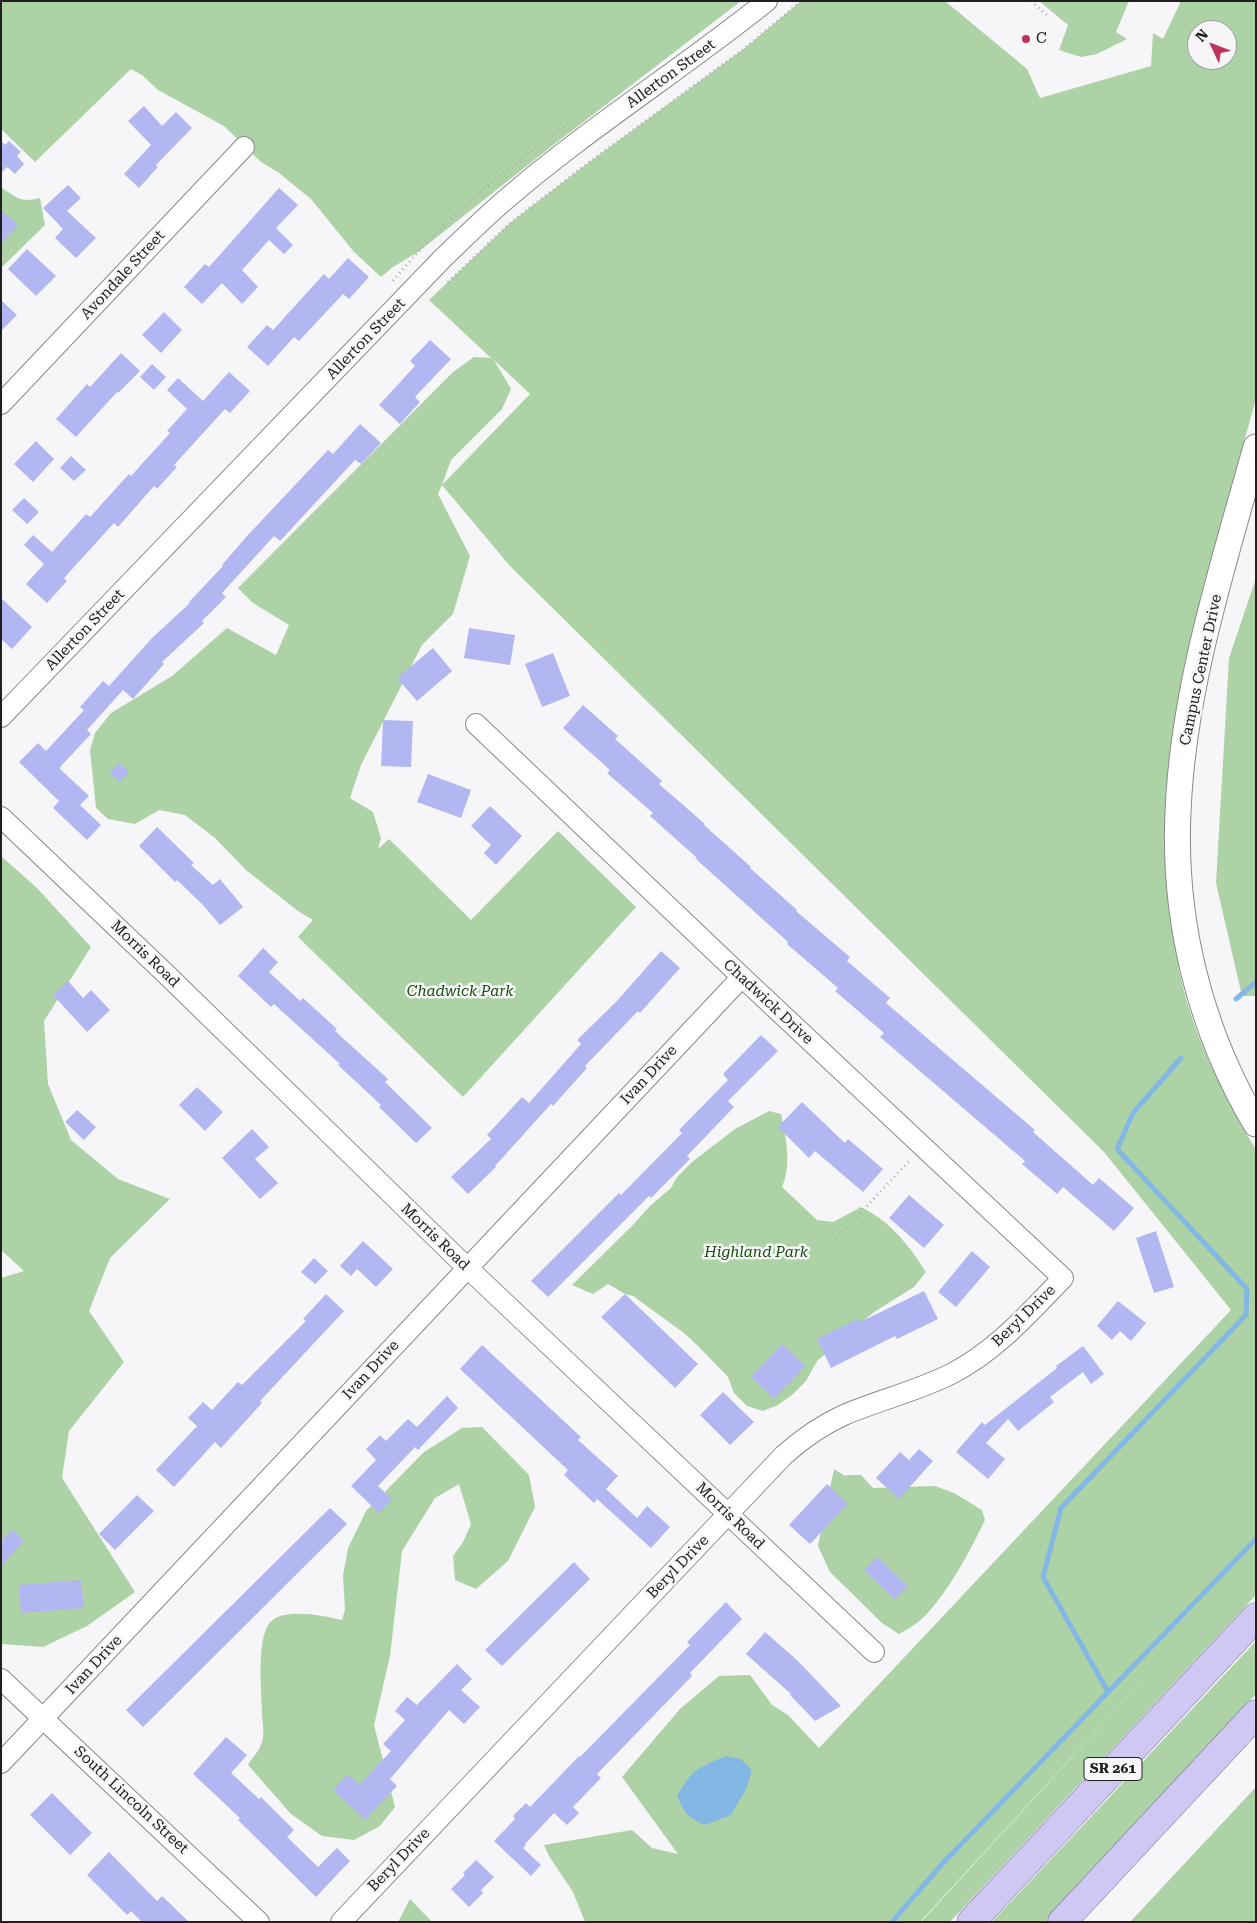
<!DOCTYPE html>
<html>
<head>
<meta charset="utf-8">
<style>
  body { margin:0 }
  #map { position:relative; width:1257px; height:1923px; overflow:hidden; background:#f6f6f9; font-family:"Roboto Serif",serif }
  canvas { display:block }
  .frame { position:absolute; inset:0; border:2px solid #202021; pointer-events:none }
  .north { position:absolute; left:1187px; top:20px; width:50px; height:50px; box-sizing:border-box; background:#f6f6f9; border:1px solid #a0a0a3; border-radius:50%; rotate:313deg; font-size:14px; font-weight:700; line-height:20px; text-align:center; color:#202021 }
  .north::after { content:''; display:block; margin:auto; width:18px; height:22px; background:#c0315b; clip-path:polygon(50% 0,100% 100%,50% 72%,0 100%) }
</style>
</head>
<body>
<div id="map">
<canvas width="1257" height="1923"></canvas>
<div class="frame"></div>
<div class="north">N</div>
</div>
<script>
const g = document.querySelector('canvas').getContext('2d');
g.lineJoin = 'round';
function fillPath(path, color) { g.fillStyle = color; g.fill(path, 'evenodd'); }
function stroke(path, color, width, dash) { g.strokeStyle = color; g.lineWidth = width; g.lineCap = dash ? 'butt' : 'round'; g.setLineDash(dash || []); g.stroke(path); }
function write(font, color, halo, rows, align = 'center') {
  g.font = font + ' "Roboto Serif",serif'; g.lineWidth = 5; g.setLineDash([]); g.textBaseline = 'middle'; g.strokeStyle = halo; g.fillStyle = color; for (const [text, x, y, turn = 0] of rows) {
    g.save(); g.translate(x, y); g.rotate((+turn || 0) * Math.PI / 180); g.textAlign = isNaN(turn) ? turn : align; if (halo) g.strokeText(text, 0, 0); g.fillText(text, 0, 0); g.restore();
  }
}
fillPath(new Path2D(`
  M1 1H741L552 146 418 252 393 267 381 277 354 252 311 199 279 173 261 162 224 126 158 90 142 75 131 69 35 162 1 129Z
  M801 1H945L1027 69 1040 98 1151 66 1153 33 1163 39 1181 1H1256V399L1215 545 1181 689 1175 936C1176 948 1177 961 1180 974 1194 1039 1223 1093 1256 1150V1595L950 1922H921L1172 1648 920 1922H585L573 1892 549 1856 544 1845 632 1830 652 1848 678 1854 622 1777 680 1709 719 1676 750 1675 772 1705 788 1715 819 1748 1231 1310 1104 1152 510 566 442 485 438 494 470 556 453 614 422 645 361 765 350 798 373 812 381 838 378 849 389 839 471 920 558 831 636 907 463 1097 298 937 313 920 298 911 246 870 215 838 185 815 159 810 135 824 108 819 96 808 90 750 95 733 111 713 172 676 227 628 276 655 289 625 253 603 238 588 453 372 474 357 491 358 429 300 510 223 588 163 745 48ZM1197 30H1227V60H1197ZM494 360 530 394 442 485 451 460 502 409 511 389Z
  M1039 1H1129L1116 32 1127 39 1097 54 1081 57 1059 50 1068 25Z
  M1 187C17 198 21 203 40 198L45 225 1 268Z
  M1256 578V996H1242L1216 883 1229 658Z
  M1 856 37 888 91 947 44 1021 48 1084 71 1140 118 1179 170 1199 110 1258 89 1311 124 1362 69 1431 62 1478 135 1592 87 1626 43 1647 1 1644V1278L24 1271 1 1250Z
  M769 1111 781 1114C786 1138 792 1164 782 1187L817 1220 833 1222 861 1207C892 1223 907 1243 926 1272L914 1287 874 1312 817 1361 806 1381 792 1395 778 1405 763 1411 747 1406 734 1393 728 1377 698 1346 684 1333 633 1296 625 1294 608 1284 593 1294 572 1285 633 1225 650 1206 671 1188 677 1177 692 1162 735 1129Z
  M482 1427 529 1475 535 1507 508 1561 476 1589 455 1580 453 1556 463 1542 471 1524 459 1484 435 1498 402 1551 390 1656 374 1725 395 1807 380 1826 354 1840 322 1836 291 1814 248 1765C252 1758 260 1750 262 1742 265 1733 262 1721 262 1711 262 1691 255 1630 274 1619 290 1609 325 1616 342 1620L345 1609 343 1576 348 1548 366 1511 424 1452 462 1428Z
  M834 1469 845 1476 847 1475H861L873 1488 935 1486 954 1493 982 1510 985 1520C969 1553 950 1589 925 1616 918 1623 908 1629 899 1634L882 1623 830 1572 818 1546Z
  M1256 1641V1694L1187 1772 1047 1922H992Z
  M1256 1787V1922H1130Z
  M410 1899 432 1922H398Z`), '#add2a6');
fillPath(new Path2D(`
  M727 1756 741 1759 752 1770 747 1787 731 1815 705 1825C687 1818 684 1812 677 1796 691 1770 700 1766 727 1756Z`), '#84b8e4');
stroke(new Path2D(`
  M1236 999 1256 982
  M1108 1692 1043 1577 1061 1508 1246 1315 1247 1289 1117 1149 1133 1113 1181 1058
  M892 1922 942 1864 1256 1539`), '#84b8e4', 5);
fillPath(new Path2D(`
  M144 106 162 126 176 112 192 128 156 165 158 167 139 188 124 174 151 145 128 121Z
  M1 141 5 145 9 141 21 152 17 156 24 164 15 174 7 167 1 173Z
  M68 185 81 198 67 211 96 238 76 258 55 238 63 229 43 208Z
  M279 188 298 205 276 228 293 245 284 254 269 240 242 270 258 287 242 304 222 283 202 304 184 287 205 264 209 267Z
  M1 210 18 225 1 244Z
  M27 249 56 276 36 296 8 269Z
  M348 258 369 277 349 299 343 294 299 341 294 337 268 366 247 347 267 325 273 330 324 274 329 279Z
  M1 300 17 315 1 331Z
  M164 312 182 330 161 353 142 335Z
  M430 340 451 359 415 397 420 402 400 424 379 405 415 366 410 361Z
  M121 353 140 371 118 393 117 392 76 437 56 419 87 384 90 387Z
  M152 364 166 377 154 390 140 377Z
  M229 372 250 391 230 413 225 409 174 465 177 467 157 489 154 486 118 527 114 523 64 578 67 581 47 603 26 584 44 564 24 545 33 535 52 552 86 514 90 517 129 474 131 476 170 433 167 431 187 409 167 390 178 378 203 401Z
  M360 424 381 443 361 464 355 460 280 541 274 536 222 593 226 597 202 621 204 623 162 662 164 664 133 699 123 690 87 730 91 734 61 766 60 769 89 796 80 805 101 825 87 840 53 808 59 801 19 762 38 743 46 751 84 710 80 707 103 681 109 686 152 638 190 603 189 602 223 566 222 565 247 536 328 450 333 454Z
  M36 441 54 459 33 482 14 464Z
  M71 456 86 470 74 481 60 468Z
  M24 498 39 512 27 524 12 510Z
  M1 598 32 627 12 649 1 639Z
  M469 628 515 635 510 665 464 658Z
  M433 648 452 671 417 701 397 678Z
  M553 653 570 696 542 707 525 664Z
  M583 705 618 736 615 739 662 781 659 784 705 824 704 825 751 867 750 868 797 910 796 911 850 957 847 961 890 998 886 1003 1035 1130 1033 1132 1093 1185 1099 1178 1134 1208 1114 1231 1063 1187 1057 1194 1022 1164 1025 1161 880 1037 884 1033 835 991 838 988 787 944 788 942 696 859 697 858 650 816 653 813 607 773 610 770 563 728Z
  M383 720 413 721 411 767 381 766Z
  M119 763 129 772 119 782 109 773Z
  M428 774 471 790 461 818 417 802Z
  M490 806 522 836 496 865 484 853 491 845 471 826Z
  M157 827 194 863 191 865 213 885 220 879 243 907 220 925 203 905 177 880 175 882 139 846Z
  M263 948 278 962 269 972 300 1001 303 998 337 1029 335 1031 388 1079 385 1082 432 1128 416 1143 379 1107 381 1105 338 1065 340 1064 274 1004 271 1007 238 976Z
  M661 951 680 968 640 1013 638 1011 585 1066 587 1068 553 1106 551 1104 495 1166 496 1167 468 1194 451 1177 491 1139 487 1135 522 1097 529 1103 581 1044 577 1040 616 1002Z
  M68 981 83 998 91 990 110 1010 87 1032 53 995Z
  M761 1035 778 1051 728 1101 734 1107 687 1156 690 1159 651 1198 649 1196 548 1297 531 1281 619 1193 621 1195 682 1133 679 1130 728 1080 723 1074Z
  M197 1087 223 1112 205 1131 179 1105Z
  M802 1102 845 1143 848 1139 883 1169 863 1192 815 1151 809 1158 778 1127Z
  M77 1110 96 1127 84 1140 65 1122Z
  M252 1129 269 1147 255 1159 278 1183 260 1199 222 1158Z
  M909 1195 944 1225 924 1248 889 1218Z
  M1156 1231 1174 1287 1154 1293 1136 1238Z
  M363 1241 393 1269 376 1287 357 1269 351 1276 340 1266Z
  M972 1251 990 1267 956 1307 938 1292Z
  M314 1258 328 1271 315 1284 301 1272Z
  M924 1291 938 1319 897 1339 895 1336 831 1368 817 1339 858 1319 860 1322Z
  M326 1294 344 1311 260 1401 262 1403 221 1448 215 1442 174 1487 156 1470 197 1426 188 1418 203 1402 212 1410 238 1382 242 1385 306 1321 303 1319Z
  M625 1294 698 1364 675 1388 601 1317Z
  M1118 1301 1146 1323 1131 1341 1120 1331 1112 1340 1097 1326Z
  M782 1344 805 1366 774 1399 751 1377Z
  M482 1345 581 1437 578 1440 618 1476 606 1489 637 1518 647 1506 670 1527 651 1548 597 1499 594 1503 564 1475 568 1470 460 1369Z
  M1083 1346 1104 1374 1091 1384 1083 1372 1050 1397 1054 1402 1018 1431 1008 1419 986 1443 1005 1459 988 1479 956 1452 982 1422 985 1425 1057 1368 1056 1366Z
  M723 1392 754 1422 730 1445 700 1415Z
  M447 1396 458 1408 418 1450 415 1447 378 1486 392 1499 379 1513 351 1486 376 1460 366 1449 380 1435 386 1441 408 1419 417 1427Z
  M919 1449 933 1461 899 1499 876 1478 900 1452 909 1460Z
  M827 1484 848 1504 810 1544 789 1525Z
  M137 1495 154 1511 115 1550 99 1534Z
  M330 1508 347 1524 143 1727 126 1710Z
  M12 1530 24 1541 1 1566V1541Z
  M877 1557 908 1586 895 1600 864 1570Z
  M574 1562 590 1579 502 1666 485 1650Z
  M81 1580 84 1608 21 1613 19 1585Z
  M726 1602 742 1619 690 1673 692 1676 597 1774 601 1778 573 1807 579 1813 567 1825 554 1813 525 1844 526 1845 523 1848 541 1865 531 1876 494 1841 515 1819 513 1816 526 1803 530 1807 579 1756 580 1757 690 1645 687 1642Z
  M765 1632 798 1661 841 1706 815 1721 790 1695 791 1694 746 1654Z
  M457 1664 472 1679 461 1690 480 1707 464 1724 449 1710 390 1779 397 1786 365 1820 333 1790 348 1774 359 1785 391 1751 383 1744 405 1720 395 1711 407 1697 417 1705Z
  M226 1737 247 1755 231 1773 259 1799 261 1797 294 1830 287 1837 318 1867 337 1848 350 1861 316 1897 238 1820 240 1818 193 1774Z
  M52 1793 92 1833 70 1855 30 1815Z
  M109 1852 157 1901 162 1896 189 1922H142L131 1911 127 1915 87 1875Z
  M476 1860 494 1877 481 1890 483 1893 469 1907 451 1889 465 1875 463 1873Z`), '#b2b7f2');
const minor = new Path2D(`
  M1 404 244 147
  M1 717 443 258C463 239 483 219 504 201 587 129 681 70 767 1
  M1 817 168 976 455 1256 874 1652
  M1 1679 259 1922
  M1 1763 742 977
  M341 1922 784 1455C802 1439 822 1425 844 1415 879 1400 917 1391 951 1374 996 1351 1028 1314 1063 1278L742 977 476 724`);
const tertiary = new Path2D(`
  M1256 447C1223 566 1183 688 1178 812 1173 921 1200 1030 1256 1124`);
const primary = new Path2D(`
  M971 1922 1256 1617
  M1062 1922 1256 1714`);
stroke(minor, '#8a8a8d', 22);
stroke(tertiary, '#8a8a8d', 27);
stroke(primary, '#7d75a4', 29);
stroke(new Path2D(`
  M1031 1 1049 17
  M393 281C447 215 514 162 582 113
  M448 282 510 223 588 163 745 48 801 1
  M836 1239 911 1159`), '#afafb1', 3, [1, 4]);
stroke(minor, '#fff', 20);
stroke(tertiary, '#fff', 25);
stroke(primary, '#cfc8f3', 28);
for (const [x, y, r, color] of [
  [1026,39,5,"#c0315b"]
]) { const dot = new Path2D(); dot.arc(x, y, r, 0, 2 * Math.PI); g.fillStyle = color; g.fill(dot); stroke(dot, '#f6f6f9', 2); }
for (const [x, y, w] of [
  [1113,1769,58]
]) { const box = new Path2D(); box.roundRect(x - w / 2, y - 11.5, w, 23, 4); g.fillStyle = '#f6f6f9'; g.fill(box); stroke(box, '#202021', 1); }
write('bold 14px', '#202021', null, [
  ["SR 261",1113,1769]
]);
write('15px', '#202021', '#f6f6f9', [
  ["C",1036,39]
], 'left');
write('15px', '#202021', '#f6f6f9', [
  ["Allerton Street",671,74,-36],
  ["Avondale Street",123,275,-47],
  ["Allerton Street",366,339,-46],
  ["Allerton Street",85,630,-46],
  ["Campus Center Drive",1201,670,-78],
  ["Morris Road",145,954,44],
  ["Chadwick Drive",768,1002,43],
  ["Ivan Drive",649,1075,-47],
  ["Morris Road",435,1237,44],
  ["Beryl Drive",1024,1316,-44],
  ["Ivan Drive",371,1370,-47],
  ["Morris Road",730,1516,44],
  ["Beryl Drive",678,1567,-46],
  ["Ivan Drive",94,1665,-47],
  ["South Lincoln Street",131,1800,43],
  ["Beryl Drive",399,1860,-46]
]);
write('italic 15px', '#164e09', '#f6f6f9', [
  ["Chadwick Park",460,992],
  ["Highland Park",756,1253]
]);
</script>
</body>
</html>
